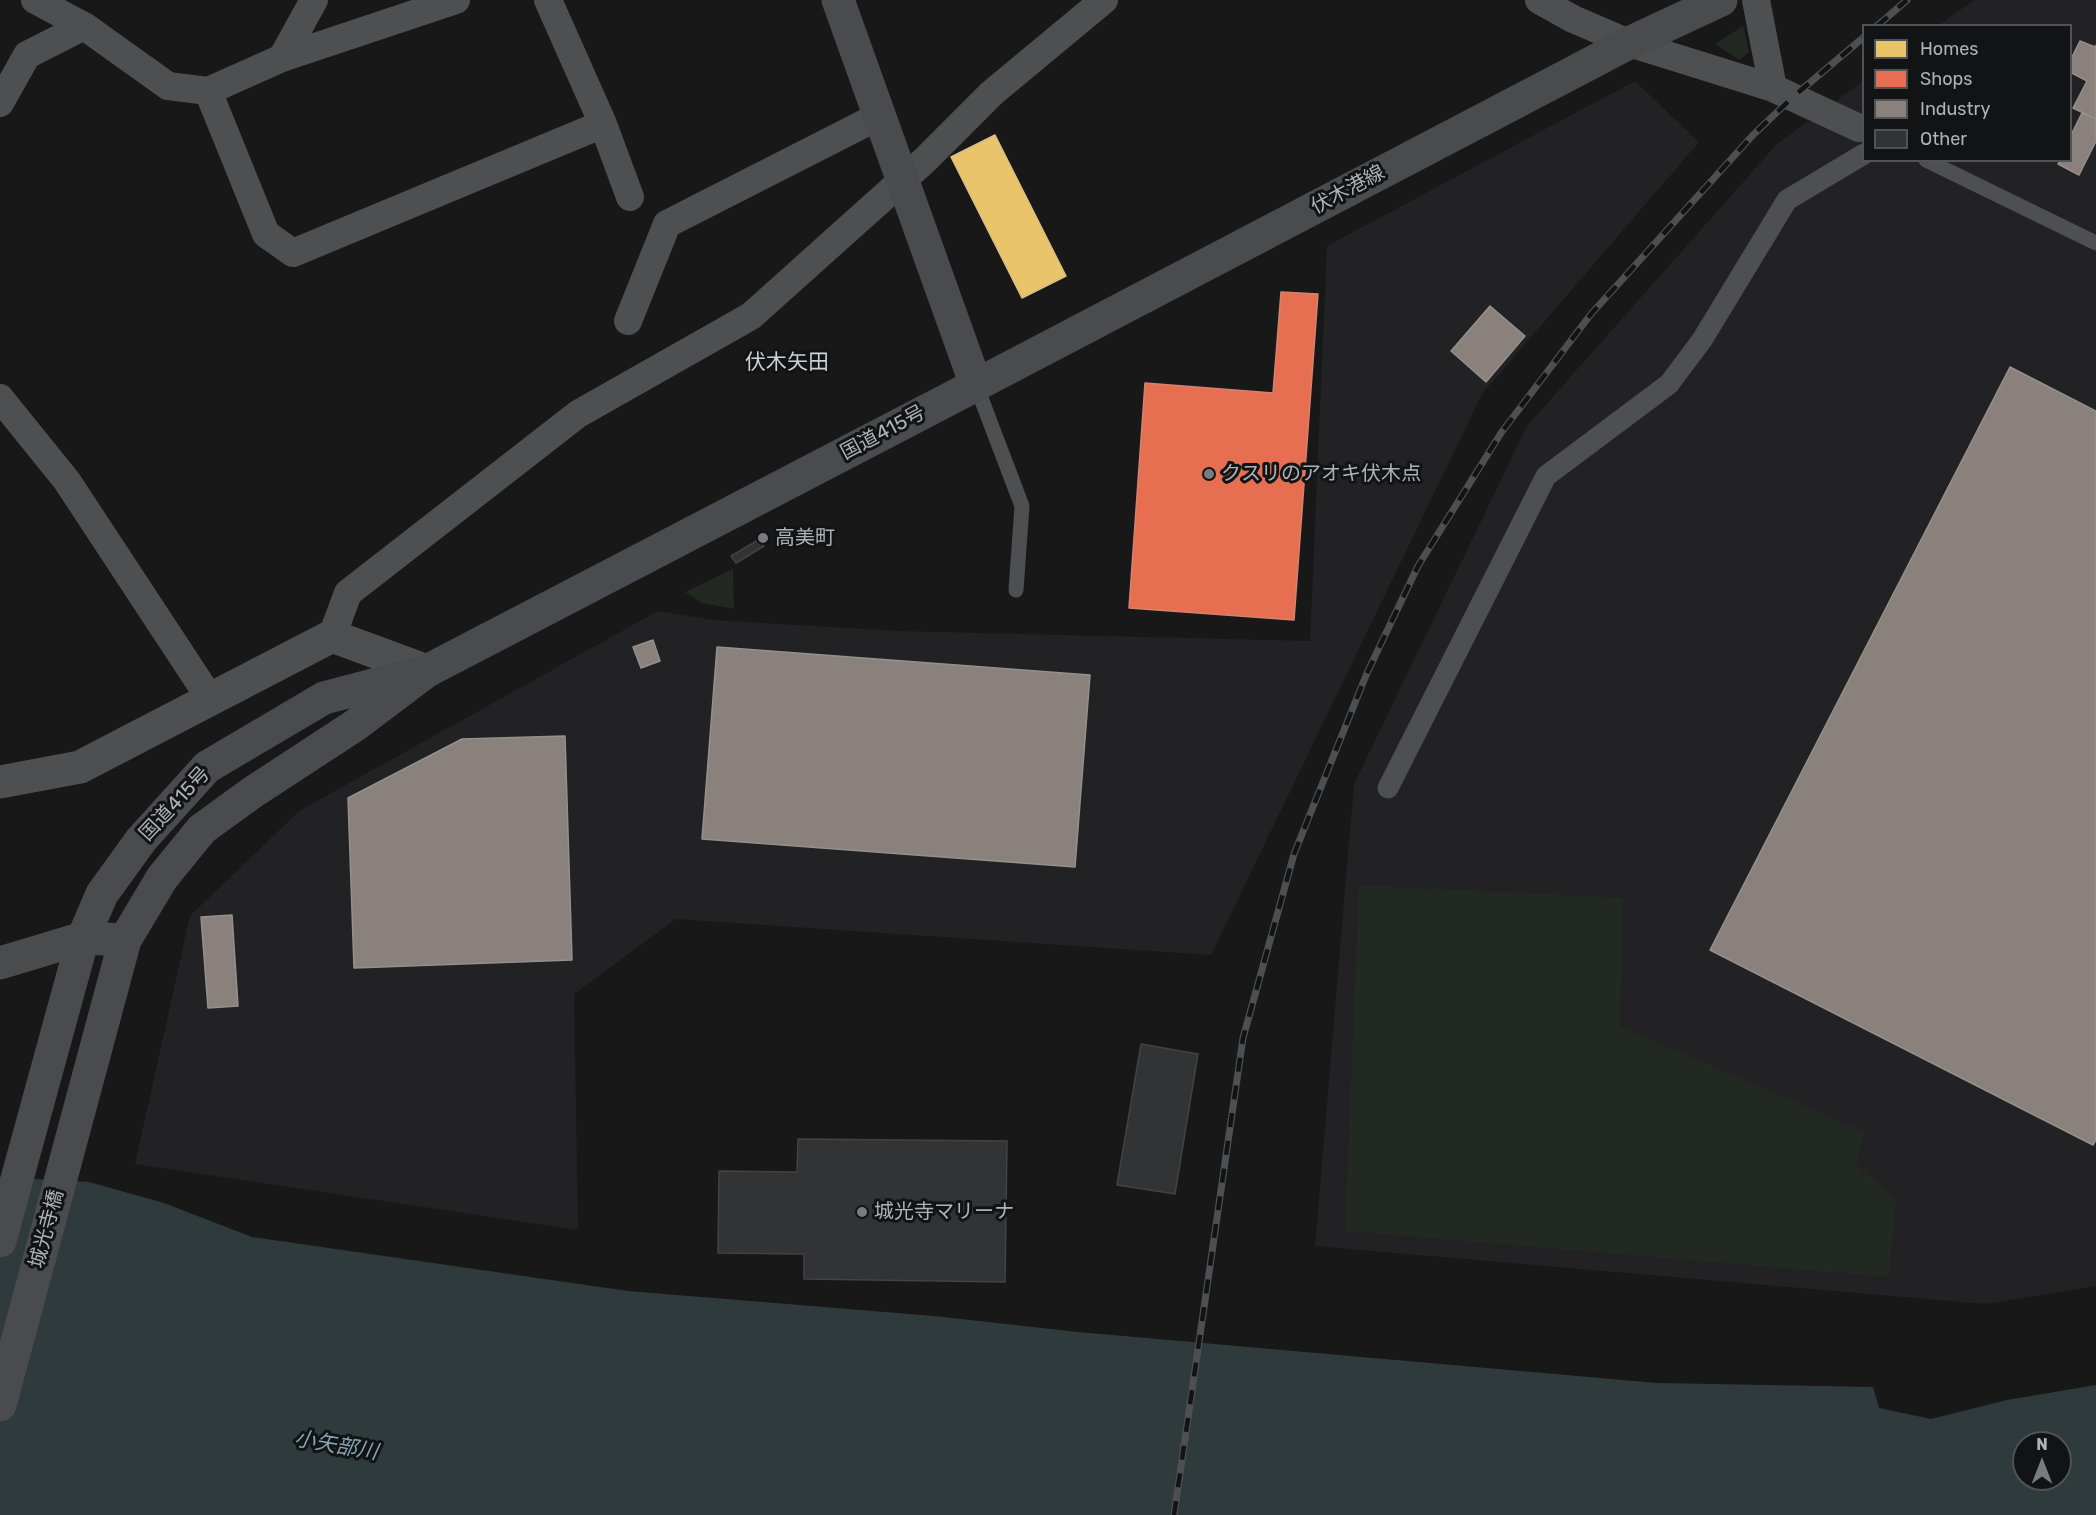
<!DOCTYPE html>
<html>
<head>
<meta charset="utf-8">
<style>
  body { margin:0 }
  #map { position:relative; width:2096px; height:1515px; overflow:hidden; background:#181818; font-family:Rubik,sans-serif }
  canvas { display:block }
  .legend { position:absolute; left:1862px; top:24px; width:210px; height:138px; box-sizing:border-box; background:#121314; border:2px solid #4f5356; margin:0; padding:8px 10px; list-style:none; font-size:18px; color:#abb2b8 }
  .legend li { display:flex; align-items:center; gap:12px; height:30px }
  .legend b { width:30px; border:2px solid #4f5356 }
  .north { position:absolute; left:2012px; top:1431px; width:60px; height:60px; box-sizing:border-box; background:#121314; border:2px solid #4f5356; border-radius:50%; rotate:0deg; font-size:16px; font-weight:700; line-height:24px; text-align:center; color:#abb2b8 }
  .north::after { content:''; display:block; margin:auto; width:21px; height:27px; background:#787c80; clip-path:polygon(50% 0,100% 100%,50% 72%,0 100%) }
</style>
</head>
<body>
<div id="map">
<canvas width="2096" height="1515"></canvas>
<ul class="legend">
<li><b style="height:16px;background:#e9c46a"></b>Homes</li>
<li><b style="height:16px;background:#e76f51"></b>Shops</li>
<li><b style="height:16px;background:#8a817c"></b>Industry</li>
<li><b style="height:16px;background:#323334"></b>Other</li>
</ul>
<div class="north">N</div>
</div>
<script>
const g = document.querySelector('canvas').getContext('2d');
g.lineJoin = 'round';
function fillPath(path, color) { g.fillStyle = color; g.fill(path, 'evenodd'); }
function stroke(path, color, width, dash) { g.strokeStyle = color; g.lineWidth = width; g.lineCap = dash ? 'butt' : 'round'; g.setLineDash(dash || []); g.stroke(path); }
function write(font, color, halo, rows, align = 'center') {
  g.font = font + ' Rubik,"Noto Sans JP",sans-serif'; g.lineWidth = 6; g.setLineDash([]); g.textBaseline = 'middle'; g.strokeStyle = halo; g.fillStyle = color; for (const [text, x, y, turn = 0] of rows) {
    g.save(); g.translate(x, y); g.rotate((+turn || 0) * Math.PI / 180); g.textAlign = isNaN(turn) ? turn : align; if (halo) g.strokeText(text, 0, 0); g.fillText(text, 0, 0); g.restore();
  }
}
fillPath(new Path2D(`
  M1974 0H2096V1286L1985 1304 1315 1246 1354 784 1527 426 1776 145 1863 81 1864 160H2070V26L1939 25Z
  M1635 81 1699 142 1482 394 1211 955 676 919 574 994 578 1230 135 1164 190 916 299 811 658 611 712 620 898 631 1310 641 1327 246Z`), '#222224');
fillPath(new Path2D(`
  M1743 26 1749 52 1739 60 1715 44Z
  M733 569 734 609 702 603 685 592Z
  M1359 885 1623 898 1620 1026 1865 1132 1856 1165 1896 1199 1889 1277 1345 1231Z`), '#222922');
fillPath(new Path2D(`
  M0 1177 89 1182 164 1203 252 1237 628 1291 934 1316 1078 1332 1657 1383 1873 1387 1879 1408 1931 1419 2007 1400 2096 1385V1515H0ZM2024 1443H2060V1479H2024Z`), '#2f3a3d');
const homes = new Path2D(`
  M995 135 1066 276 1022 298 951 157Z`);
fillPath(homes, '#e9c46a');
stroke(homes, '#d6bf81', 1.5);
const shops = new Path2D(`
  M1281 292 1318 294 1294 620 1129 608 1145 383 1273 393Z`);
fillPath(shops, '#e76f51');
stroke(shops, '#d58370', 1.5);
const industry = new Path2D(`
  M2080 41 2095 47 2096 45V119L2073 108 2087 81 2070 72V61Z
  M2082 113 2096 119V141L2079 175 2058 164 2060 160H2070V137Z
  M1490 306 1525 336 1486 382 1451 351Z
  M2010 367 2096 411V1140L2093 1145 1710 950Z
  M653 640 660 661 641 668 633 647Z
  M717 647 1090 675 1075 867 702 839Z
  M565 736 572 960 354 968 348 798 462 739Z
  M232 915 238 1006 208 1008 201 917Z`);
fillPath(industry, '#8a817c');
stroke(industry, '#94908e', 1.5);
const building = new Path2D(`
  M760 539 764 546 736 563 731 556Z
  M1141 1044 1198 1054 1175 1194 1117 1185Z
  M798 1139 1007 1141 1005 1282 804 1279V1254L718 1253 719 1171 797 1172Z`);
fillPath(building, '#323334');
stroke(building, '#414344', 1.5);
stroke(new Path2D(`
  M1926 160 2096 243
  M976 385 1022 506 1016 590`), '#4d4f51', 15);
stroke(new Path2D(`
  M1388 788 1546 476 1669 384 1702 340 1787 200 1864 154`), '#4d4f51', 21);
stroke(new Path2D(`
  M35 0 84 26
  M548 0 603 124 630 197
  M1539 0 1573 19 1629 43 1773 88 1859 128
  M1756 0 1773 88
  M282 58 314 0
  M208 91 266 234 293 253 603 124
  M0 103 27 55 84 26 168 86 208 91 282 58 456 0
  M628 321 667 224 881 115
  M0 398 67 481 211 700
  M332 636 348 593 578 414 751 316 925 160 992 93 1104 0`), '#4d4f51', 28);
stroke(new Path2D(`
  M0 782 80 767 332 636 427 671`), '#4d4f51', 33);
stroke(new Path2D(`
  M976 385 1629 43 1721 0
  M0 963 83 938 125 940`), '#4a4b4d', 33);
stroke(new Path2D(`
  M0 1241 83 938 102 894 141 840 207 767 324 698 411 675
  M0 1405 125 940 162 878 202 829 253 792 354 726 427 671 976 385 838 0`), '#4a4b4e', 33);
const rail = new Path2D(`
  M1877 26 1907 0
  M1174 1515 1243 1038 1294 854 1367 673 1418 566 1501 433 1591 314 1753 135 1794 96 1864 37`);
stroke(rail, '#4e4f51', 7);
stroke(rail, '#121314', 4.5, [14]);
for (const [x, y, r, color] of [
  [1209,474,6,"#787c80"],
  [763,538,6,"#787c80"],
  [862,1212,6,"#787c80"]
]) { const dot = new Path2D(); dot.arc(x, y, r, 0, 2 * Math.PI); g.fillStyle = color; g.fill(dot); stroke(dot, '#121314', 2); }
write('20px', '#abb2b8', '#121314', [
  ["伏木港線",1348,190,-28],
  ["国道415号",883,433,-28],
  ["国道415号",175,804,-47],
  ["城光寺橋",47,1229,-75]
]);
write('20px', '#abb2b8', '#121314', [
  ["クスリのアオキ伏木点",1221,474],
  ["高美町",775,538],
  ["城光寺マリーナ",874,1212]
], 'left');
write('21px', '#cbd0d4', '#121314', [
  ["伏木矢田",787,363]
]);
write('italic 21px', '#84a5b0', '#121314', [
  ["小矢部川",336,1446,10]
]);
</script>
</body>
</html>
